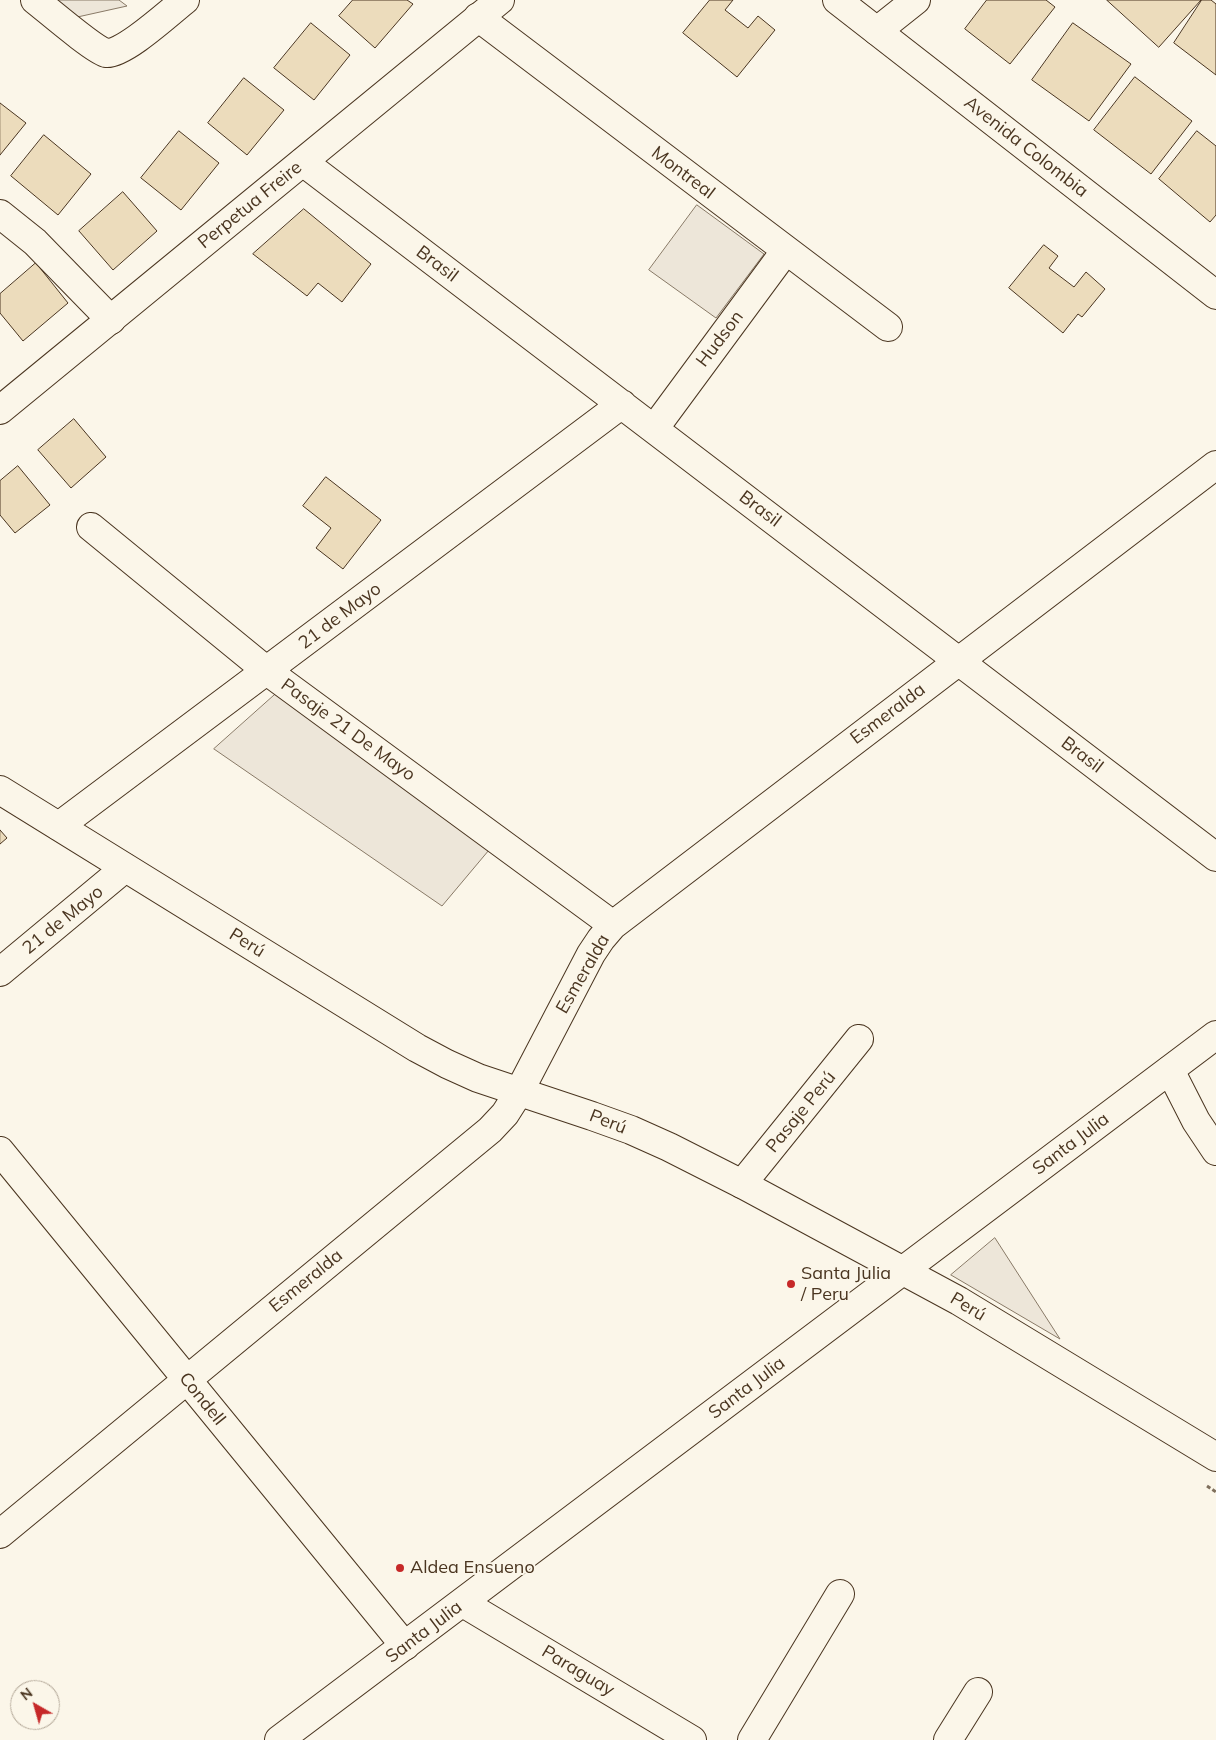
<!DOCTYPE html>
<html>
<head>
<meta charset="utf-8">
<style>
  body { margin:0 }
  #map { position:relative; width:1216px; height:1740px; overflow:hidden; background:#fbf6e9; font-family:Mulish,sans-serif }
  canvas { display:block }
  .north { position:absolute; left:10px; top:1680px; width:50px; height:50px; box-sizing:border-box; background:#fbf6e9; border:1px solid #b4a999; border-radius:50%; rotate:322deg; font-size:14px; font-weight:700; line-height:20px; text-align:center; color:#4a3520 }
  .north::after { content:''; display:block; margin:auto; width:18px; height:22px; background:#c62828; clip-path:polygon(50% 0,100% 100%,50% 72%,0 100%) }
</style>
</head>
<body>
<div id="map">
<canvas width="1216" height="1740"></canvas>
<div class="north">N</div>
</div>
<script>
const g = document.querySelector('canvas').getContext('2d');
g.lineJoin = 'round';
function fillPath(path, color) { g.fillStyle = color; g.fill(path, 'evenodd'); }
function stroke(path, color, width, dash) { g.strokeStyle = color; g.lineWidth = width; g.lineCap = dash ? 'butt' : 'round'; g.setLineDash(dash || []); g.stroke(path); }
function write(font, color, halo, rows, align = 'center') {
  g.font = font + ' Mulish,sans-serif'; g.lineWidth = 4; g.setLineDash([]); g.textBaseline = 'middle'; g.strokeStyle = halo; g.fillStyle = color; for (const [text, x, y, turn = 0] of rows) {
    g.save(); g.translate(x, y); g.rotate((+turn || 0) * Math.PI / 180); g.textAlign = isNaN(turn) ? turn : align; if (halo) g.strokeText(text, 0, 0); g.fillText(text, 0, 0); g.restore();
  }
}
const green = new Path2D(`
  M50 0H119L127 6 73 18Z
  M697 205 764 254 716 318 649 270Z
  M278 692 489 850 442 906 214 749Z
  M995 1238 1060 1339 951 1275Z`);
fillPath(green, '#ede6d9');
stroke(green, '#887966', 1);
const building = new Path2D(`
  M353 0H407L413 4 375 48 339 16Z
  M710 0H733L725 10 748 28 758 16 775 30 737 77 683 33Z
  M987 0H1046L1055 7 1010 64 965 29Z
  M1107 0H1201L1159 47Z
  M1202 0H1211L1216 4V75L1174 43Z
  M311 23 350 55 314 100 274 68Z
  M1073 23 1131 64 1089 121 1032 80Z
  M1135 77 1192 121 1151 174 1094 130Z
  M244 78 284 110 247 155 208 123Z
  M0 103 26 123 0 155Z
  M179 131 219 163 181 210 141 178Z
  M1197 131 1216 146V215L1210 222 1159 179Z
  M44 135 91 174 58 215 11 176Z
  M123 192 157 231 113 270 79 231Z
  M304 209 371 264 342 302 318 283 307 296 253 254Z
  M1044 245 1058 256 1049 268 1074 287 1086 272 1105 289 1082 317 1078 314 1063 333 1009 288Z
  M36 263 68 303 23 341 0 313V294Z
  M74 419 106 457 71 488 38 450Z
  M18 466 50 505 15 533 0 515V481Z
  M326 477 381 520 343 569 316 548 331 528 303 506Z
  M0 830 7 838 0 844Z`);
fillPath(building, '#ecdcbc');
stroke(building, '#4a3520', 1);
const street = new Path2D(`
  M35 0C49 11 93 49 106 53 122 56 171 11 185 0
  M478 17 888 327
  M877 31 916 0
  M303 162 1216 857
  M0 214 35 242 111 320
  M654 429 786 250
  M91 527 267 671 613 925
  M59 826 622 404
  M0 972 125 868
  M1170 1070 1196 1121 1216 1151
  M0 1151 405 1646
  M742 1184 859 1039
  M0 1534 490 1130 505 1114 519 1092 591 954 601 939 613 925 1216 465
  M463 1603 692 1740
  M752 1740 840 1594
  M948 1740 978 1692`);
const secondary = new Path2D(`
  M837 0 1216 295
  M0 410 500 0
  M0 790 417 1048 447 1064 478 1078 592 1116 631 1130 669 1147 742 1184 959 1301 1216 1457
  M279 1740 1216 1035`);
stroke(street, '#4a3520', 30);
stroke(secondary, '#4a3520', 30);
stroke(new Path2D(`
  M1207 1486 1216 1492`), '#7f6f5c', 3, [4, 2.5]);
stroke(street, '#fbf6e9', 28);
stroke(secondary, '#fbf6e9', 28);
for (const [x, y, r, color] of [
  [791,1284,5,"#c62828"],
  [400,1568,5,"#c62828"]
]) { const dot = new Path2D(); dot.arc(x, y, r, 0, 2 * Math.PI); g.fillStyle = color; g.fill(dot); stroke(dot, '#fbf6e9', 2); }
write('18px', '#4a3520', '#fbf6e9', [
  ["Avenida Colombia",1026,147,38],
  ["Montreal",683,173,37],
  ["Perpetua Freire",250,205,-39],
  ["Brasil",437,264,37],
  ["Hudson",720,339,-53],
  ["Brasil",760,509,37],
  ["21 de Mayo",340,616,-37],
  ["Esmeralda",888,714,-37],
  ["Pasaje 21 De Mayo",348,730,36],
  ["Brasil",1082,755,37],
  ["21 de Mayo",63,920,-39],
  ["Perú",247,943,32],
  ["Esmeralda",583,974,-60],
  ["Pasaje Perú",801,1112,-51],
  ["Perú",608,1122,21],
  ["Santa Julia",1071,1144,-37],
  ["Esmeralda",306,1281,-39],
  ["Perú",968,1307,31],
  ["Santa Julia",747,1388,-37],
  ["Condell",202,1399,51],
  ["Santa Julia",424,1632,-37],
  ["Paraguay",578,1671,31]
]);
write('18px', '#4a3520', '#fbf6e9', [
  ["Santa Julia",801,1274],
  ["/ Peru",801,1295],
  ["Aldea Ensueno",410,1568]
], 'left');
</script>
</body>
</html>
